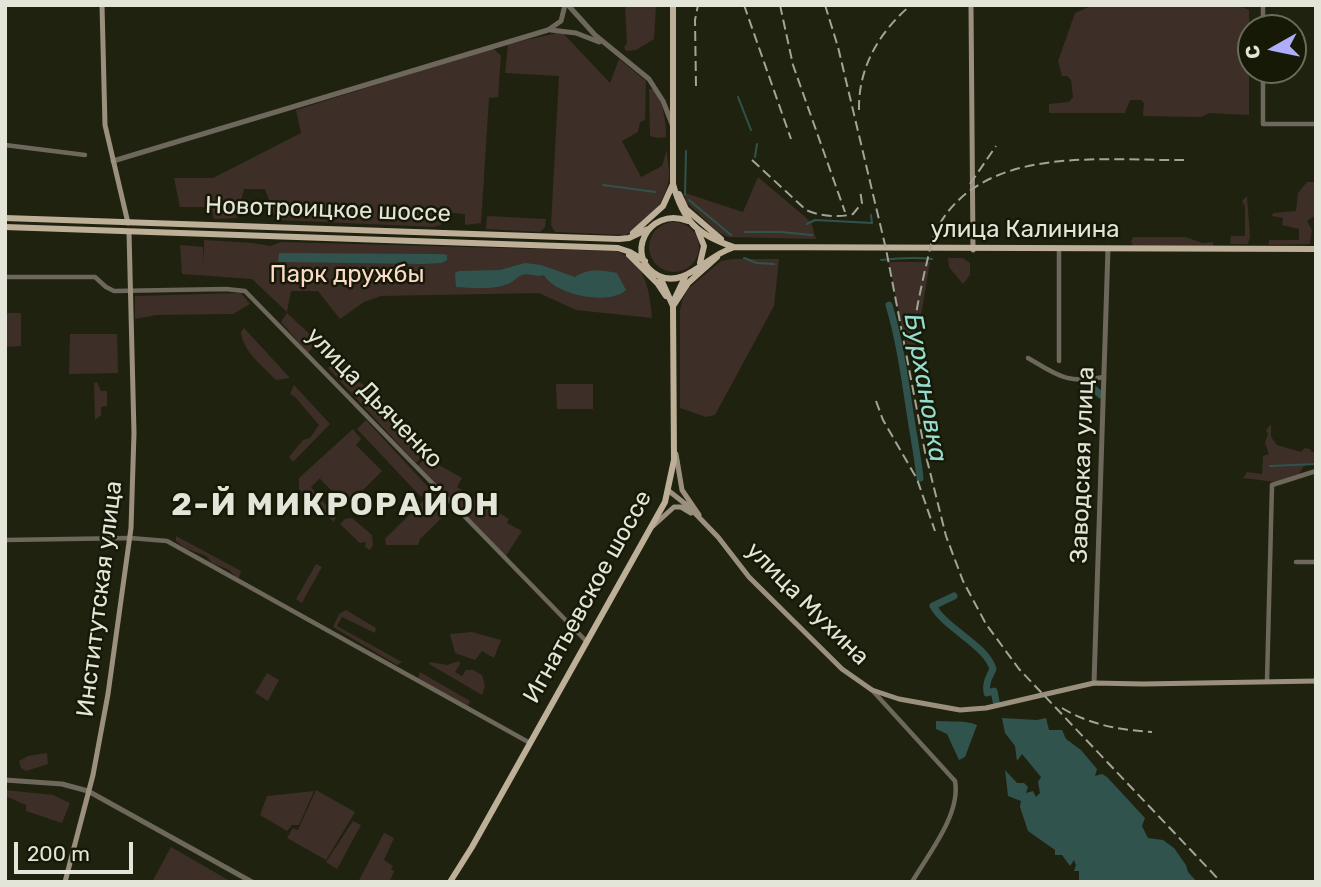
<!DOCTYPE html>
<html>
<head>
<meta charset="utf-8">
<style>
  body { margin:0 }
  #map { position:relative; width:1321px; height:887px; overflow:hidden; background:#202210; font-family:Rubik,sans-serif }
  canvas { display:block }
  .frame { position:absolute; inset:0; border:7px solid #e3e5d9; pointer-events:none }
  .north { position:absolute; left:1237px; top:14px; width:70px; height:70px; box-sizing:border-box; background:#171907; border:2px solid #696b5b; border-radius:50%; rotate:261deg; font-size:19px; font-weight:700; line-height:28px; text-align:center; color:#e3e5d9 }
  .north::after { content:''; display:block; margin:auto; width:24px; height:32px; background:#aeaefb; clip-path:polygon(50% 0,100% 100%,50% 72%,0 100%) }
  .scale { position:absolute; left:14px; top:842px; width:119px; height:32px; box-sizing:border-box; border:4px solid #e3e5d9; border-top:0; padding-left:9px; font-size:21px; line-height:24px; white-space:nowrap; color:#e3e5d9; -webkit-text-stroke:5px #171907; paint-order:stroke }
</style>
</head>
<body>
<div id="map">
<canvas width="1321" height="887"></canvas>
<div class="frame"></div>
<div class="north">С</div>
<div class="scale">200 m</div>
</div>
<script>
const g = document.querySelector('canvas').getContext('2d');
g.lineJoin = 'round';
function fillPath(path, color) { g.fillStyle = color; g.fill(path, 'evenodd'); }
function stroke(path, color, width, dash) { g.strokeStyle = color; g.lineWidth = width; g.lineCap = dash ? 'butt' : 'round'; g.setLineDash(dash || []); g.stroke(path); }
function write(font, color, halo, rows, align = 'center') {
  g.font = font + ' Rubik,sans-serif'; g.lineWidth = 5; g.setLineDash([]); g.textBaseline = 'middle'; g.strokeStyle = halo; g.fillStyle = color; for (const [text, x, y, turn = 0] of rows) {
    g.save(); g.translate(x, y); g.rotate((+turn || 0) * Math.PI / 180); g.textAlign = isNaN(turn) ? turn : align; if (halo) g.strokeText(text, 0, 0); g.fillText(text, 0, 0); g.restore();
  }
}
fillPath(new Path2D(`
  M625 5H656L654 39 636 50 626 51 624 47 627 43Z
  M1093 5H1225C1233 8 1240 5 1249 10V115L1209 113 1201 117 1143 116 1144 103 1141 100H1130L1125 113H1049V104L1069 102 1073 97 1071 80 1067 76H1062L1058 61 1075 13Z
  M562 32 610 83 619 59 646 81 645 120 640 122 638 132 622 141 641 177 662 166 667 150C667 158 670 170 669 178 665 203 648 225 625 235L555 232 551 225 559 76 505 73 508 44Z
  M493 48 501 56 498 97 489 98 481 223 465 225V214L443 212 441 225 434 227 276 220 265 189H244L237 218 214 219 211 207H180L174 178H213L301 133 296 110Z
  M649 89H655C663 105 666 119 666 137L658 138 650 136Z
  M758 177 811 222 816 239 728 237 718 232 686 202 685 193 743 212Z
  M1307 182H1316V215L1307 221 1312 230 1310 244 1269 245V240H1299V229L1282 225 1283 218 1272 216 1273 213 1296 211 1298 193Z
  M1247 196 1250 237 1248 244H1230L1231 236H1245V207L1242 201Z
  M487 216 546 219 545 227 540 232 486 229Z
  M649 247a25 25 0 1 1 50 0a25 25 0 1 1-50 0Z
  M1133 237H1185L1203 243 1213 242V247H1134L1131 242Z
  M204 240 253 243 270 246 281 242 616 251C645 261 650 291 652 318L576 310 539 293 381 296 364 302 340 319 318 291H291L287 312 252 279 182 274 180 245 203 247 204 264Z
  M948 258H963L970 263V275L963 284 949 267Z
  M733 259H779L774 306 715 415 706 417 680 408V310L683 298 689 288 721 261Z
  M889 262H930L913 364 902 328Z
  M241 293 250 304 233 314 156 315 135 319V296Z
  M5 313H21V346L5 347Z
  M287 313 318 342 308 353 281 322Z
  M244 328 290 378 276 380C262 365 243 352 241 332Z
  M70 334H117L118 373 69 374Z
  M335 362 348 363 354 368 352 378 382 396 380 399 384 401 379 410 414 438 420 459 416 463 328 368Z
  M97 382 101 391H107V406L101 407V415L95 420 94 383Z
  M556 384H593V409H557Z
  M294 385 330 424 293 462 289 457 303 440 310 438 319 425 295 397 290 394Z
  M366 420 430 489 421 497 357 429Z
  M1271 424V437L1277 445 1301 452 1305 448 1310 449 1312 452H1316V462L1304 466 1299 474 1276 482 1243 478 1247 472 1262 474 1263 456 1269 454 1265 443 1268 434 1266 430Z
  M353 429 361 439 356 445 382 471 347 506 320 479 324 474 311 487 336 517 334 522 299 489V478Z
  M425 457 462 478 457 487 509 519 507 523 522 531 504 559 416 468Z
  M432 492 450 510 420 539 418 545H386L385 539Z
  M352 518 372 535 373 546 369 550 365 547 366 542 360 543 340 524 345 519Z
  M176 536 241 571 239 578 236 577 229 570 212 563 206 556 185 548 176 541Z
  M316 564 322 567 304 599 302 603 296 599Z
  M346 610 376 628 375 633 342 617 337 626 402 662 397 665 333 627 339 614Z
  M472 632 501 640 494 658 482 651 475 660 455 653 450 634Z
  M459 661 460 664 455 672 462 676 466 670H473L482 675 485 686 482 695 429 664 430 662 447 665Z
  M420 672 470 701 468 706 418 679Z
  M267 673 279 680 268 701 255 693Z
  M47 753 48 764 26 771 21 768 19 761 28 756Z
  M5 790 53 795 70 803 62 823 26 811V805L5 796Z
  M316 790 355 812 326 860 287 838 293 828 298 830Z
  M314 791 299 825H292L287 831 260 815 267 796Z
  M353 821 361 825 337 869 326 862Z
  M384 833 394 838 384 860 393 866 391 869 394 871 391 879 385 882H358Z
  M171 847 230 881 229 882H152Z`), '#3d2e27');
fillPath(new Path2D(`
  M279 253 443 254 447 255V260L442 263 423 264 278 262Z
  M525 263 541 265 575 277C588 268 602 270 617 273L626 290C609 306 555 295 544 275 537 278 530 272 522 275 516 277 514 282 508 284 493 290 472 288 456 287L455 273 459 271 500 270Z
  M1002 718 1037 720 1046 718 1049 730H1062L1066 739 1081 750 1097 769 1095 776 1102 774 1107 777 1145 818 1142 826 1148 838 1163 840 1174 848 1186 865 1188 872 1197 882H1083L1079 880V871H1074L1076 865 1074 860 1070 866 1062 855H1055V850L1028 831 1020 807 1021 801 1008 796 1005 770 1017 783H1024L1028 787 1026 793 1033 791 1036 797 1040 793 1038 782 1041 777 1022 754 1017 761 1015 746 1005 733Z
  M936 721C948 722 967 720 977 725L965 757 959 760 947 734 936 729Z`), '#30534d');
stroke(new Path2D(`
  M738 97 751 130
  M755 157 757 144
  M603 185 655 192
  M685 195 686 151
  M689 200 731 235
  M807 224 815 220 872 223 871 215
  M745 232H781L812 235
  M744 258 757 263 774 264
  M881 260C898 258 915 257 932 259
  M1270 466 1316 464`), '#30534d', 2);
stroke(new Path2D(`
  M889 305C900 342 905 380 911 419 914 439 918 458 920 478
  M1094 389 1101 395
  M954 596 933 606C946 629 986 645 993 669 989 677 985 684 987 693L994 691 996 701`), '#30534d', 7);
stroke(new Path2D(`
  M1263 5V28
  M1316 6V5
  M1263 70V124H1316
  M5 145 85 155
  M5 277H95L106 287 114 291 226 289 245 291 587 642
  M1028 358C1059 376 1066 384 1104 377
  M1059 361V249
  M5 540 130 538 167 541 530 743
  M1296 562H1316
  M1267 681 1272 485 1316 471
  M872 690 955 781C961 814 929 853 912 882`), '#6e685c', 4.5);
stroke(new Path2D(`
  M568 5 595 35 649 79 663 101 672 124
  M551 30 576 33 599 42
  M113 161 548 30 561 21 565 5
  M1094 683 1108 248
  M5 780 62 784 88 791 252 882`), '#6e685c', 5);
stroke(new Path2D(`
  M102 5 105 125 128 223
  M971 5 973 250
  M676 454 682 490 699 515
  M669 491 688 506 718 537 749 577 842 669 872 690 899 699 960 710 986 708 1094 683 1143 684 1316 681
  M653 526 674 507H681L691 513
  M65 882 93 775 108 694 131 528 134 433 129 232`), '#9b907e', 5);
stroke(new Path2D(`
  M673 5V184C683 221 697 235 734 247L1316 249
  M679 194 686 209 721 239
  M5 218 619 239 629 238 648 229
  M688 221C647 205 623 259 659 276 685 288 706 256 732 248
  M5 227 618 248 630 252 645 261
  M698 231 704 246 700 263
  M633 233 663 206 673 184
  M629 255 658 284 666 296
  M675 298 685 277
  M673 306 688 283 717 257
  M450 882 472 847 665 502 674 460 673 306 660 277`), '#beb098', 6);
stroke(new Path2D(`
  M744 5 791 139
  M780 5 793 65 845 212
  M825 5 838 47 886 249 925 452 946 536 963 581 986 624 1019 669 1221 882
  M696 86 695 20 698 5
  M859 110C858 68 879 32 911 5
  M752 160 806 210C819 216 840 218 853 214L862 203 860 190
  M970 184 996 146
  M913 355C912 326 919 298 925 270 929 255 931 238 939 225 986 144 1104 161 1184 160
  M876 401 883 420 917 479 935 531
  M1062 708C1090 725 1120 730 1152 732`), '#a2a496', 2, [10, 5]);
write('24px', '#e3e5d9', '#171907', [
  ["Новотроицкое шоссе",328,210,2],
  ["улица Калинина",1025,230],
  ["улица Дьяченко",374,398,46],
  ["Заводская улица",1083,465,-88],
  ["Игнатьевское шоссе",588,597,-61],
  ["Институтская улица",100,599,-83],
  ["улица Мухина",807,604,45]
]);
write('24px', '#fddbcb', '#171907', [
  ["Парк дружбы",347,275]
]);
write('italic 26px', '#96dccf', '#171907', [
  ["Бурхановка",925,388,80]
]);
g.letterSpacing = '2px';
write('bold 32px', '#e3e5d9', '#171907', [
  ["2-Й МИКРОРАЙОН",336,506]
]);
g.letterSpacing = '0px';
</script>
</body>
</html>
